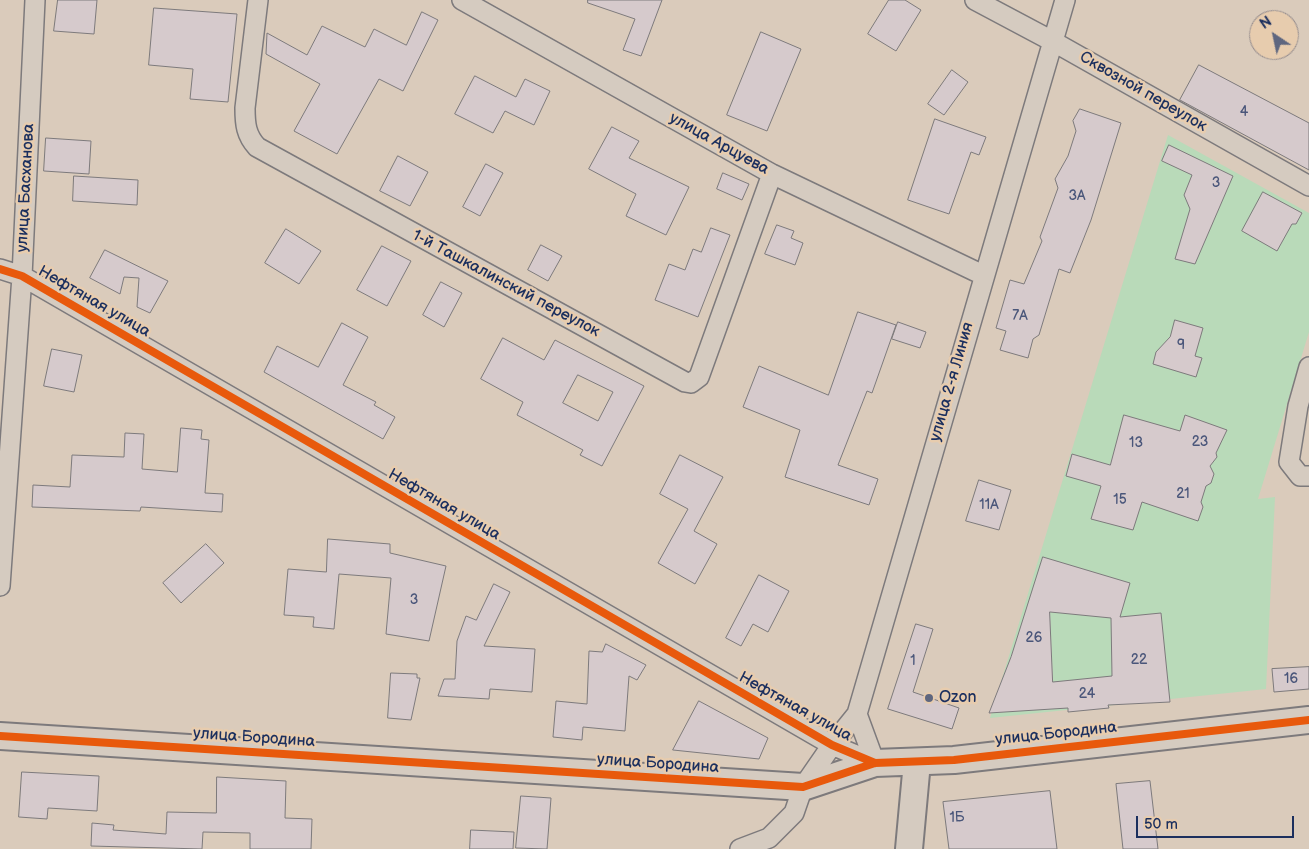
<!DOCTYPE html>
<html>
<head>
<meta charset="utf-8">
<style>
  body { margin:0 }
  #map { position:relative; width:1309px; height:849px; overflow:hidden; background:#dacbbb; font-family:"Balsamiq Sans",sans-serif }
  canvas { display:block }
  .north { position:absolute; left:1249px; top:10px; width:50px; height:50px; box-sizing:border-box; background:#e7ccae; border:1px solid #958d8e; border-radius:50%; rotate:326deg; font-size:14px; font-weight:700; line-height:20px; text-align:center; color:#1b2f5e }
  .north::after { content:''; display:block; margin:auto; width:18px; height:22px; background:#5e667f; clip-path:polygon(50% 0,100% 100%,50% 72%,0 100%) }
  .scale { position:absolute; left:1136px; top:816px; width:158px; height:22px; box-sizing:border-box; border:2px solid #1b2f5e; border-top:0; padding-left:6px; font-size:15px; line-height:18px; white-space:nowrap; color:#1b2f5e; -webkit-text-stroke:4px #e7ccae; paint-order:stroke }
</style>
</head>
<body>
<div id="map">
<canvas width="1309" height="849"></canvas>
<div class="north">N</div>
<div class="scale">50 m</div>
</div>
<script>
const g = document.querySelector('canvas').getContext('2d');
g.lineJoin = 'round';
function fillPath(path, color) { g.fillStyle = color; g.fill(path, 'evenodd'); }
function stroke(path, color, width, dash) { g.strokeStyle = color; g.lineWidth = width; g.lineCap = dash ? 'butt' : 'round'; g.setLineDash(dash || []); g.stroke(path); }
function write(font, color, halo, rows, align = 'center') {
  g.font = font + ' "Balsamiq Sans",sans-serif'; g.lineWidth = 5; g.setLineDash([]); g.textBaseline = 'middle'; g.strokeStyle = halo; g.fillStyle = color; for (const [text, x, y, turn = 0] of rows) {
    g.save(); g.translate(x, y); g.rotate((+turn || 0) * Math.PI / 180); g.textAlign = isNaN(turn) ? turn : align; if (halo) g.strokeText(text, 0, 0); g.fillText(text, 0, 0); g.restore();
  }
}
fillPath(new Path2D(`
  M1168 135 1309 213V332L1258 499 1275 497 1266 689 990 718Z`), '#b9dab9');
const building = new Path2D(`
  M58 0H97L94 34 54 31Z
  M588 0H662L641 56 623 50 635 19 588 3Z
  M889 0H905L921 10 896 51 868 34Z
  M154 8 237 14 228 102 190 99 193 69 149 65Z
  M422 12 438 20 403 91 379 79 337 154 294 131 320 84 266 54 267 33 307 55 322 26 365 47 374 29 406 45Z
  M761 32 801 49 767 131 727 115Z
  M1199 65 1309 123V170L1180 100Z
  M952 70 968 82 944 115 928 104Z
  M475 76 516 97 525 79 550 91 534 125 505 111 493 133 455 114Z
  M1080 109 1121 123 1091 220 1070 273 1059 269 1039 335 1033 339 1028 358 1000 350 1006 331 996 328 1010 280 1024 284 1042 241 1040 237 1058 188 1055 179 1068 156 1076 131 1073 121Z
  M935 119 986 137 979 155 971 152 949 214 908 200Z
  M612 127 639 141 629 158 689 187 666 235 626 216 636 194 589 169Z
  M46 138 91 141 89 174 44 171Z
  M1169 145 1233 176 1195 264 1175 259 1190 209 1184 195 1192 175 1162 161Z
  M398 156 428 172 410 206 380 191Z
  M486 164 503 173 480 216 463 207Z
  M723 173 749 184 742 200 717 189Z
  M74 176 138 180 137 205 73 201Z
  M1263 192 1302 213 1296 224H1292L1277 251 1242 231Z
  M777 225 794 231 791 238 803 243 795 265 765 254Z
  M711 228 730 235 698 317 655 300 669 264 685 270 693 249 701 252Z
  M286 229 321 251 299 284 265 263Z
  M541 245 562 256 548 281 528 270Z
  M382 246 411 261 387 306 357 290Z
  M105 250 168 281 150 313 137 307 139 278 124 277 120 294 90 278Z
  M441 282 462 293 444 327 423 315Z
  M858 312 896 325 872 393 867 391 838 465 878 479 869 505 785 477 800 430 743 407 759 366 828 395Z
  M1175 320 1203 328 1195 356 1202 358 1196 377 1153 364 1156 352 1170 337Z
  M898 322 926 332 920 348 892 339Z
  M342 323 368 337 343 385 376 402 374 405 395 417 383 439 264 372 277 346 318 367Z
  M503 338 544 360 555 340 644 386 602 466 580 455 583 450 517 415 523 402 481 379ZM578 375 613 392 598 421 563 403Z
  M52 349 82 355 74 392 44 386Z
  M1124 415 1180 431 1185 415 1227 430 1216 453 1217 457 1210 466 1214 474 1211 483 1206 486 1201 502 1203 507 1198 521 1142 502 1133 530 1091 519 1101 486 1066 476 1072 454 1110 465Z
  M181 428 202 430 201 439 209 440 205 493 223 494 222 512 141 507 140 511 32 507 33 485 70 487 72 455 124 457 125 433 144 434 142 469 177 472Z
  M680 455 723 477 694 531 717 544 695 584 658 563 688 509 660 494Z
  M979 480 1011 490 999 530 966 521Z
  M328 539 390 544V553L446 566 429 641 386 634 391 578 339 574 334 629 313 627 314 617 284 615 288 569 326 572Z
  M206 544 224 563 181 603 163 583Z
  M1043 557 1130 583 1120 617 1161 613 1170 702 1108 705 1109 708 1068 712V708L989 713 1011 657ZM1050 612 1111 618 1112 676 1053 682Z
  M759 575 789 591 768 632 753 624 741 646 726 638Z
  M494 584 510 592 484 646 535 649 532 692 490 689 489 699 438 696 444 679H455L457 641 466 616 476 620Z
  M916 624 933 629 913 692 959 708 952 729 888 709Z
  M606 644 646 665 637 680 629 676 625 731 583 727 582 740 553 737 556 701 587 704 589 651 602 652Z
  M1309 667V689L1274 692 1272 669Z
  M391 673 417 674V678H420L411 720 388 718Z
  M699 701 768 738 759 759 673 750Z
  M22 772 99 776 97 811 48 808 47 819 19 817Z
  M217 777 286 781 285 818 312 819 311 849H250V833L203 832 202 849 91 846 92 823 114 825 113 830 166 834 167 812 216 813Z
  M1150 781 1158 849H1123L1116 784Z
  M1050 791 1057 849H949L943 802Z
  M521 796 551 798 547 849 516 848Z
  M471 830 514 832 513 849H470Z`);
fillPath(building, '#d6cacc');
stroke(building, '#7d7a7c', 1);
const street = new Path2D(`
  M258 0 245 108C245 124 246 135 257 147L685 382 691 383 699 377 772 174
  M462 0 772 174 983 275
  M975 0 1054 42 1309 186
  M0 269 22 276 832 745 875 763
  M1309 367 1298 406 1289 462 1300 476H1309
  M0 586 22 276 35 0
  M875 763 857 714 1065 0
  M740 849 769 838 794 813 803 787 832 745 857 714`);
const secondary = new Path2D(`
  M0 736 803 787 875 763 954 760 1309 720
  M909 849 917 762`);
stroke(street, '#7d7a7c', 22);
stroke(secondary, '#7d7a7c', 30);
stroke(street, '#d5cbc0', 19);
stroke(secondary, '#d5cbc0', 26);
stroke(new Path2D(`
  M0 269 22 276 832 745 875 763
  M0 736 803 787 875 763 954 760 1309 720`), '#e8590c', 8);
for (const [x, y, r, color] of [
  [929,698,5,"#5e667f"]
]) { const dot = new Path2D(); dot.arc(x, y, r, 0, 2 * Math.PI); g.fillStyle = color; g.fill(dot); stroke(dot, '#e7ccae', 2); }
write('14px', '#4a567a', null, [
  ["4",1244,112],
  ["3",1216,183],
  ["3А",1077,196],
  ["7А",1020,316],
  ["9",1181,345],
  ["23",1200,442],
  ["13",1136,443],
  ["21",1183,494],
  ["15",1120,500],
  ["11А",989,505],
  ["3",414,600],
  ["26",1034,638],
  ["22",1139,660],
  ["1",913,661],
  ["16",1291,679],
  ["24",1087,694],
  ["1Б",957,818]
]);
write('16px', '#1b2f5e', '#e7ccae', [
  ["Сквозной переулок",1143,92,30],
  ["улица Арцуева",719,144,29],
  ["улица Басханова",26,188,-87],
  ["1-й Ташкалинский переулок",506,284,28],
  ["Нефтяная улица",94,302,30],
  ["улица 2-я Линия",952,382,-74],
  ["Нефтяная улица",444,505,30],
  ["Нефтяная улица",795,707,29],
  ["улица Бородина",1056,734,-6],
  ["улица Бородина",254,738,4],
  ["улица Бородина",658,764,4]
]);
write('16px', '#1b2f5e', '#e7ccae', [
  ["Ozon",939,698]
], 'left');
</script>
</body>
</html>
